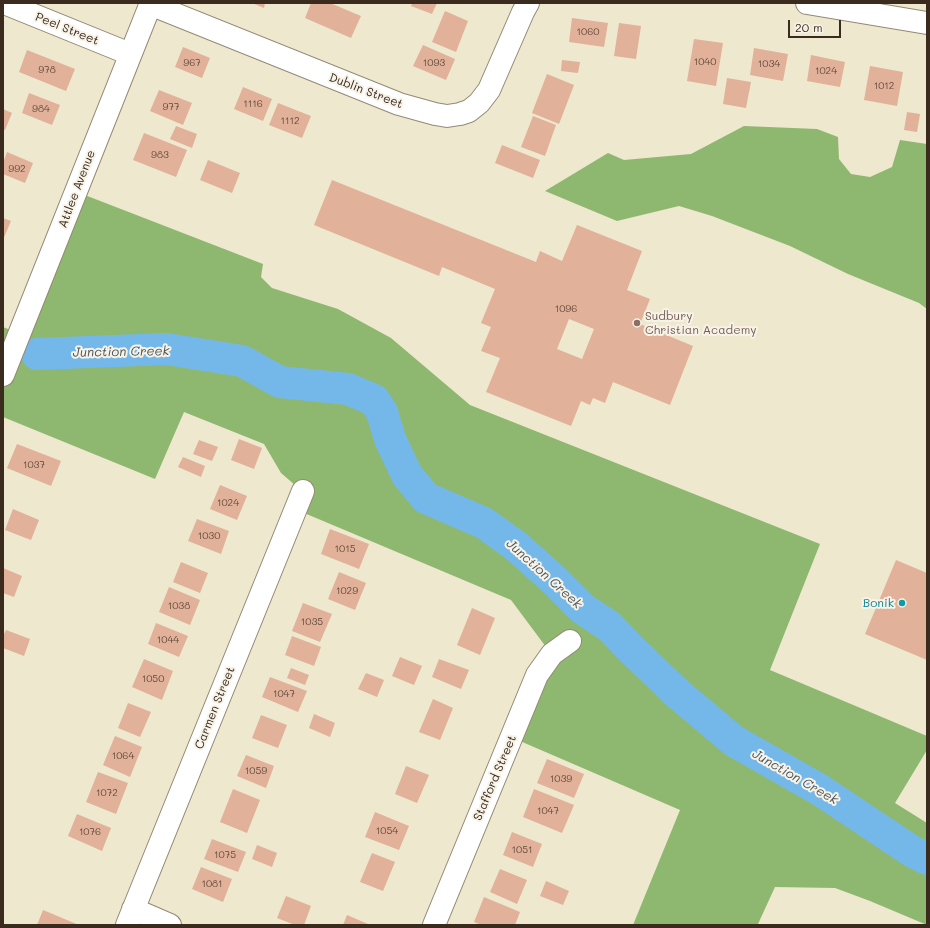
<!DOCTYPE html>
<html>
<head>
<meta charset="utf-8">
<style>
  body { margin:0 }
  #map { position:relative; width:930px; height:928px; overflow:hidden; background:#eee8ce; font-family:Mali,sans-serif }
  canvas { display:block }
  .frame { position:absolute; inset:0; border:4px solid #3b2a1e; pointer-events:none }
  .scale { position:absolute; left:788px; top:20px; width:53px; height:18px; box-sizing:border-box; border:2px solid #3b2a1e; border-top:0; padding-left:5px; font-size:12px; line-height:14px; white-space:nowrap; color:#3b2a1e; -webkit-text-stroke:3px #f7f3e8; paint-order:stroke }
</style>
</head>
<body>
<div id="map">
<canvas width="930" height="928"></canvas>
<div class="frame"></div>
<div class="scale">20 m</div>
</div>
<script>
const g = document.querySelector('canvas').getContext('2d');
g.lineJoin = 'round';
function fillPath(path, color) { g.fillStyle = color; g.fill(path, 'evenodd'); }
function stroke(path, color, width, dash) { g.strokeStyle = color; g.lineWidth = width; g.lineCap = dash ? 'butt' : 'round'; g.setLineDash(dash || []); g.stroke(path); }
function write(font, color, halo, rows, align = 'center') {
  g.font = font + ' Mali,sans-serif'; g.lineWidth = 4; g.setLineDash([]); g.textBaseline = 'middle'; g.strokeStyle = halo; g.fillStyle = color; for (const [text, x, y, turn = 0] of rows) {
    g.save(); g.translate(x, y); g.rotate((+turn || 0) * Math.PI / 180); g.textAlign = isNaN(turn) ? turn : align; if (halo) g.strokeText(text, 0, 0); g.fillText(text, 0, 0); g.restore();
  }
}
fillPath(new Path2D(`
  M744 126 817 129 838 137 839 159 851 174 870 177 892 167 900 140 927 144V309L919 303 848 274 790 246 712 216 679 206 617 221 545 191 608 153 624 160 691 154Z
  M77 192 263 264 261 277 272 288 338 309 391 338 470 405 820 544 770 670 927 736V750L895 803 927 823V925L870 901 835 888 775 887 758 924 759 925H633L680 810 513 738 552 655 511 600 297 510 303 492 281 473 264 444 184 412 155 479 3 417V327L21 334Z`), '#8eb86f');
stroke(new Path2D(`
  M37 354 167 349 242 361 280 382 348 389 374 400 382 412 390 439 407 475 426 498 484 523 516 546 554 580 583 609 609 626 631 649 677 693 734 741 820 790 913 852 927 859`), '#74b8ea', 32);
fillPath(new Path2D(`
  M252 3H265L264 8Z
  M311 3H330L361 16 351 38 305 18Z
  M412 3H437L432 14 411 6Z
  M445 11 468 21 456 52 432 42Z
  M572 18 608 23 604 47 569 42Z
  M619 23 641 26 636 59 614 56Z
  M694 39 723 43 716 86 687 81Z
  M423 45 455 59 446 80 413 66Z
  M183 47 210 58 202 78 175 67Z
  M754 48 788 54 783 81 750 75Z
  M27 50 75 69 66 91 19 72Z
  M811 55 845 62 840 87 807 81Z
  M562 60 580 62 578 73 561 71Z
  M870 66 903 72 897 106 864 100Z
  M547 74 574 85 559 124 532 113Z
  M727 78 751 82 746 108 723 104Z
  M243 87 272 99 263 121 234 109Z
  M159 90 192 103 183 125 150 111Z
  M29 93 60 105 52 125 22 113Z
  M278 103 311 116 302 138 269 125Z
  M3 109 12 113 5 130 3 129Z
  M907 112 920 114 917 132 904 130Z
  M533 116 556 125 545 156 521 147Z
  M176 126 197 134 192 148 170 139Z
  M144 133 187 150 176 177 133 160Z
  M502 145 540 160 533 178 495 163Z
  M7 152 33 163 25 183 3 174V163Z
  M208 160 240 173 232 193 200 180Z
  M332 180 536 262 540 251 562 261 577 225 642 251 627 290 650 299 640 324 693 346 670 405 613 382 605 403 593 398 590 405 581 401 571 426 486 392 500 358 481 351 491 327 481 323 495 289 442 267 439 276 314 225ZM569 319 594 329 582 359 557 349Z
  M3 218 11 221 3 240Z
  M239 439 262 448 254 469 231 460Z
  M199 440 218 447 212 461 193 454Z
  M17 444 61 461 51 486 7 468Z
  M183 457 205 466 201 477 178 467Z
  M220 485 247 496 237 520 210 509Z
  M13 509 39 520 31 540 5 530Z
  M197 519 229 531 221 554 188 541Z
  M330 529 369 544 359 569 321 554Z
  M896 560 927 573V660L865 634Z
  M181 562 208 573 200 593 173 582Z
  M3 568 22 576 14 597 3 593Z
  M339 572 366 583 355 610 328 599Z
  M169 587 200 600 190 625 159 612Z
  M303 603 332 614 320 642 292 631Z
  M472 608 495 618 480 655 457 645Z
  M156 623 188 636 179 657 148 644Z
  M6 630 30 639 24 656 3 648V636Z
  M292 636 321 647 314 666 285 655Z
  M400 657 422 666 414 685 392 676Z
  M144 659 173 671 162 700 132 687Z
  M439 659 469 670 461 689 432 677Z
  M291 668 309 675 305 685 287 678Z
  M366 673 384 680 377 697 358 689Z
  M270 677 307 691 298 712 262 697Z
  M433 699 453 708 440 740 419 732Z
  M128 703 151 712 140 737 118 728Z
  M314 714 335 723 330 737 309 728Z
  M261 715 287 725 278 748 252 738Z
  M115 736 142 747 130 777 103 765Z
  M246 755 274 766 266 788 237 776Z
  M547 759 584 774 574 798 537 783Z
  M406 766 429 775 417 803 395 794Z
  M98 772 128 783 116 814 86 802Z
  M233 789 260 800 247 833 220 822Z
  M534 789 574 805 562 833 523 817Z
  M375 812 409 826 399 850 365 837Z
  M77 814 111 828 102 851 68 836Z
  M512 832 542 844 533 867 503 855Z
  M212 839 246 852 238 872 204 859Z
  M257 845 277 853 272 867 252 859Z
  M372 853 395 862 383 891 360 882Z
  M201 867 232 879 223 902 192 889Z
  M500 869 527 880 517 904 490 892Z
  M546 881 569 891 563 905 540 896Z
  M286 896 311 906 304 925H295L277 918Z
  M484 897 520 912 515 925H481L474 922Z
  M43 910 79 925H37Z
  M347 915 368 924 367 925H343Z`), '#e1b199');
const minor = new Path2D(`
  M4 3 130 54
  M807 3 927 23
  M150 4 399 104 435 114 447 116 460 114 469 111 479 103 489 90 523 12 528 3
  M3 375 151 3
  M133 909 170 925
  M127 925 303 491
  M434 925 537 675 552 654 570 641`);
stroke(minor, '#948976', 24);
stroke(minor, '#fff', 22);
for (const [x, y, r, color] of [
  [637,323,4,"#8d6e63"],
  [902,603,4,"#0f9aa8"]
]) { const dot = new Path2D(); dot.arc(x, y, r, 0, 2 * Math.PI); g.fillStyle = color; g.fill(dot); stroke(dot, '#f7f3e8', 1.5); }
write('10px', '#644c3d', null, [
  ["1060",588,32],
  ["1040",705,62],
  ["967",192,63],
  ["1093",434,63],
  ["1034",769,64],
  ["978",47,70],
  ["1024",826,71],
  ["1012",884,86],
  ["1116",253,104],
  ["977",171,107],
  ["984",41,109],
  ["1112",290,121],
  ["983",160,155],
  ["992",17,169],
  ["1096",566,309],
  ["1037",34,465],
  ["1024",228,503],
  ["1030",209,536],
  ["1015",345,549],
  ["1029",347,591],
  ["1038",179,606],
  ["1035",312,622],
  ["1044",168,640],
  ["1050",153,679],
  ["1047",284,694],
  ["1064",123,756],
  ["1059",256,771],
  ["1039",561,779],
  ["1072",107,793],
  ["1047",548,811],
  ["1054",387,831],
  ["1076",90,832],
  ["1051",522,850],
  ["1075",225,855],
  ["1081",212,884]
]);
write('12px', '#3b2a1e', '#f7f3e8', [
  ["Peel Street",67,29,22],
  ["Dublin Street",366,91,21],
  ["Attlee Avenue",77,189,-69],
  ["Carmen Street",215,708,-68],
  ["Stafford Street",495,778,-67]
]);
write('12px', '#785e54', '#f7f3e8', [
  ["Sudbury",645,316],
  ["Christian Academy",645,330]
], 'left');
write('12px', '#0d838f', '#f7f3e8', [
  ["Bonik",894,603]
], 'right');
write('italic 13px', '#4c555b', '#f7f3e8', [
  ["Junction Creek",121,352,-1],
  ["Junction Creek",544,574,42],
  ["Junction Creek",795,777,30]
]);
</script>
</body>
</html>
